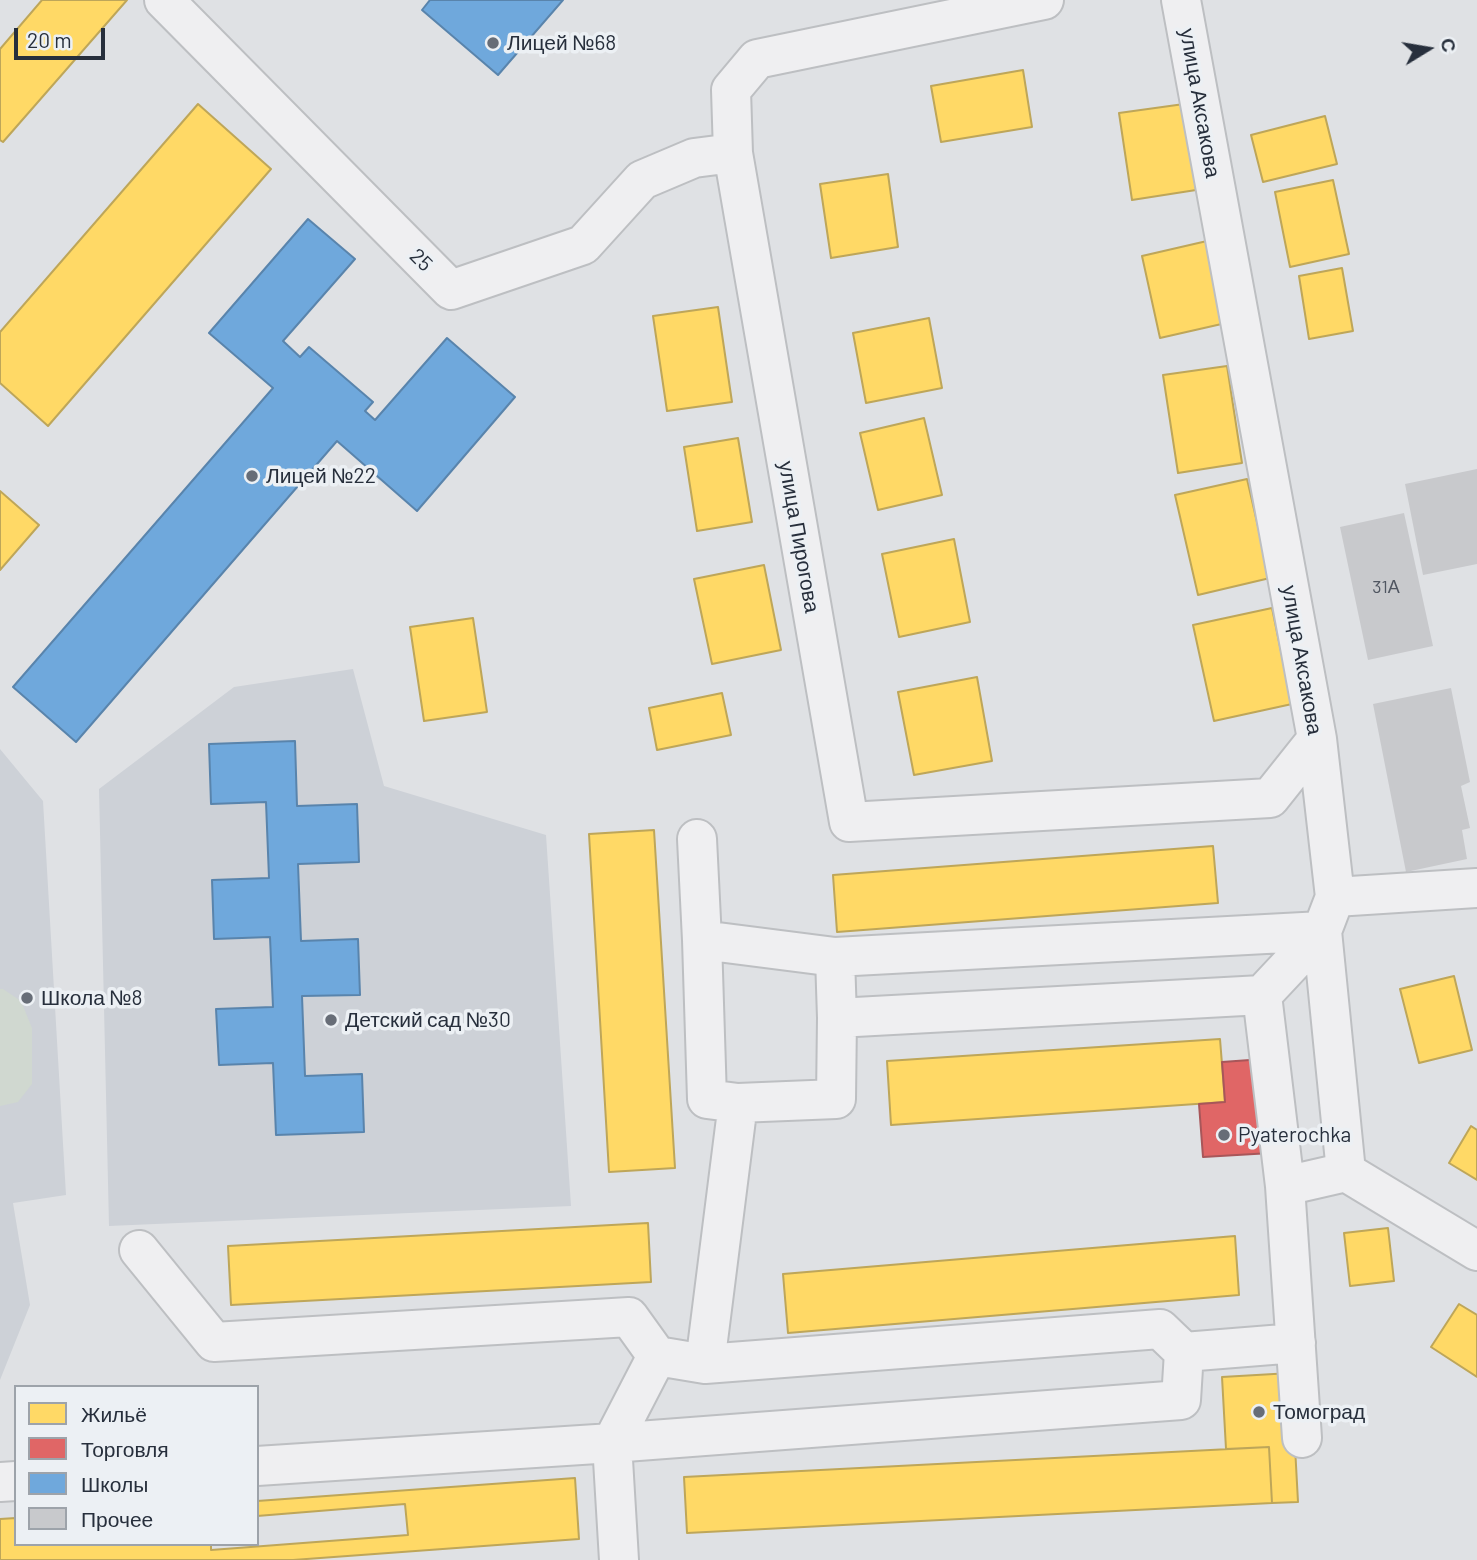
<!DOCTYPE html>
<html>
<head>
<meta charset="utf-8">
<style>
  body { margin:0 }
  #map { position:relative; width:1477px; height:1560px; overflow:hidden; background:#dfe1e4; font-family:Barlow,sans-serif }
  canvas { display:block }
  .legend { position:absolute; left:14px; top:1385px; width:245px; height:161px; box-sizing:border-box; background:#ecf0f4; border:2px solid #9da3aa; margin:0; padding:9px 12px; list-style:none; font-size:21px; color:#272f3c }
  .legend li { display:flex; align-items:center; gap:14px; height:35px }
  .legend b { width:35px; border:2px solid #9da3aa }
  .north { position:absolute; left:1393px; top:14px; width:70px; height:70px; -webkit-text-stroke:5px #ecf0f4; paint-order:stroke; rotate:79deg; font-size:19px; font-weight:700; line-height:28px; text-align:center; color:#272f3c }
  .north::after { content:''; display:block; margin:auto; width:24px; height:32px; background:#272f3c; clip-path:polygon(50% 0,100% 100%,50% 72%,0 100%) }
  .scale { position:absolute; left:14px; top:28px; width:91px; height:32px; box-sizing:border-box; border:4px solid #272f3c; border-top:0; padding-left:9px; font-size:21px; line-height:24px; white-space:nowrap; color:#272f3c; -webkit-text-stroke:5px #ecf0f4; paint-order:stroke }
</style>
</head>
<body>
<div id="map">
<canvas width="1477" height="1560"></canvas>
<ul class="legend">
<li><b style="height:19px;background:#ffd966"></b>Жильё</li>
<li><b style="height:19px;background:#e06666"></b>Торговля</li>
<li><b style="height:19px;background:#6fa8dc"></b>Школы</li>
<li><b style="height:19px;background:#c8c9cc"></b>Прочее</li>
</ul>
<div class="north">С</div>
<div class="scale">20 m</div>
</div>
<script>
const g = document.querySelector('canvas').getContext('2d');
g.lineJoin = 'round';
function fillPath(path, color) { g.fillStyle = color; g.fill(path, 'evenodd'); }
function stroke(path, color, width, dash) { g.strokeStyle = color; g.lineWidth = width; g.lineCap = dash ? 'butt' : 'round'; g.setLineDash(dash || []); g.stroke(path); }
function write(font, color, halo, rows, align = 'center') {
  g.font = font + ' Barlow,sans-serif'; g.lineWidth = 7; g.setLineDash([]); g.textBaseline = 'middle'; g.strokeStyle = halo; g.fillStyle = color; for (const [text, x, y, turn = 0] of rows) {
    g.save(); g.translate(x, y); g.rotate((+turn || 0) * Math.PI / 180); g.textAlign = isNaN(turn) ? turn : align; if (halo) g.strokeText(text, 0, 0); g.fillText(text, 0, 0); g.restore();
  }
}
fillPath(new Path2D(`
  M353 669 384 786 546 835 571 1206 109 1226 99 789 234 687Z
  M0 749 43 801 66 1195 13 1203 30 1305 0 1380Z`), '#cdd1d7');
fillPath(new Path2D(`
  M0 989H3L21 1001 32 1028V1084L18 1102 0 1106Z`), '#d0d8d0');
const homes = new Path2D(`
  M42 0H127L3 142 0 140V49Z
  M1023 70 1032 127 941 142 931 86Z
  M198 104 271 169 48 426 0 383V332Z
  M1184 104 1196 190 1132 200 1119 113Z
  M1325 116 1337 164 1263 182 1251 135Z
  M888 174 898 247 831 258 820 184Z
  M1333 180 1349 254 1290 267 1275 192Z
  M1207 241 1226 323 1160 338 1142 256Z
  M1342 268 1353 331 1309 339 1299 276Z
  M718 307 732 402 667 411 653 316Z
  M929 318 942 388 866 403 853 333Z
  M1227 366 1242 463 1178 473 1163 375Z
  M924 418 942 495 878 510 860 433Z
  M738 438 752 522 697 531 684 447Z
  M1247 479 1270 578 1198 595 1175 495Z
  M0 491 39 525 0 570Z
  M954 539 970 622 899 637 882 554Z
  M764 565 781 650 712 664 694 579Z
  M1272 608 1292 704 1214 721 1193 625Z
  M473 618 487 712 424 721 410 627Z
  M977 677 992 761 914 775 898 692Z
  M722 693 731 735 657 750 649 708Z
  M654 830 675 1168 609 1172 589 834Z
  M1213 846 1218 903 837 932 833 875Z
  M1454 976 1472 1050 1419 1063 1400 989Z
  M1220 1039 1225 1102 891 1125 887 1061Z
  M1471 1126 1477 1130V1180L1449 1163Z
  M648 1223 651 1282 231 1305 228 1246Z
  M1388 1228 1394 1281 1350 1286 1344 1233Z
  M1235 1236 1239 1295 788 1333 783 1274Z
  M1459 1304 1477 1315V1377L1431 1347Z
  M1291 1373 1298 1502 1272 1503 1269 1447 1226 1449 1222 1377Z
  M1269 1447 1272 1503 687 1533 684 1477Z
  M575 1478 579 1539 293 1560H0V1519L16 1518V1544H257V1501Z
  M405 1504 408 1535 211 1550V1544H257V1516Z`);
fillPath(homes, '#ffd966');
stroke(homes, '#bea659', 2);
const shops = new Path2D(`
  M1264 1059 1271 1153 1203 1157 1199 1104 1225 1102 1222 1062Z`);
fillPath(shops, '#e06666');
stroke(shops, '#a85659', 2);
const schools = new Path2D(`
  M430 0H563L498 75 422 10Z
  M308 219 355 259 283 341 300 357 309 347 373 402 365 411 375 420 447 338 515 397 417 511 337 441 76 742 13 687 273 388 209 333Z
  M295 741 297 806 357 804 359 862 298 864 301 941 358 939 360 995 302 996 305 1076 362 1074 364 1132 276 1135 273 1063 219 1065 216 1009 273 1007 270 937 214 939 212 880 269 878 266 802 211 804 209 744Z`);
fillPath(schools, '#6fa8dc');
stroke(schools, '#5984ac', 2);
fillPath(new Path2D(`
  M1477 469V564L1423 575 1405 484Z
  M1404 513 1433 646 1368 660 1340 527Z
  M1451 688 1470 782 1461 786 1470 828 1462 830 1467 859 1406 872 1373 704Z`), '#c8c9cc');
const minor = new Path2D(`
  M164 0 451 290 583 245 642 180 694 158 733 153
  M1044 0 757 59 731 90 733 153 849 822 1270 798 1317 739
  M1181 0 1317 739 1335 897 1322 931 1346 1172 1477 1251
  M697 839 702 940
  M1335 897 1477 888
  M1262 995 1285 1186
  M837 1018 1262 995 1322 931
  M738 1103 707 1099 702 940 835 957 1322 931
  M139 1250 214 1342 629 1317 657 1356
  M705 1364 738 1103 836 1099 837 1018 835 957
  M1302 1438 1285 1186 1346 1172
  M257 1466 612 1443 1181 1400 1184 1352 1296 1343
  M0 1482 16 1481
  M619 1560 612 1443 657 1356 705 1364 1160 1329 1184 1352`);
stroke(minor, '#bdbfc2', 42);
stroke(minor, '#efeff1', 38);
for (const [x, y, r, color] of [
  [493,43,7,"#676d77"],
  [252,476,7,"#676d77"],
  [27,998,7,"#676d77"],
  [331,1020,7,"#676d77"],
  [1224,1135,7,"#676d77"],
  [1259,1412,7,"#676d77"]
]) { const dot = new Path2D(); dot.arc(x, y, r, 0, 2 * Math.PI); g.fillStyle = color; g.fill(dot); stroke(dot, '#ecf0f4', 2.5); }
write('18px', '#505661', null, [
  ["31А",1386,587]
]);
write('21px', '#272f3c', '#ecf0f4', [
  ["Лицей №68",507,43],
  ["Лицей №22",266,476],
  ["Школа №8",41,998],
  ["Детский сад №30",345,1020],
  ["Pyaterochka",1238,1135],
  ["Томоград",1273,1412]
], 'left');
write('21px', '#272f3c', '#ecf0f4', [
  ["улица Аксакова",1200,103,80],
  ["25",421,260,45],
  ["улица Пирогова",799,537,80],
  ["улица Аксакова",1302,660,80]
]);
</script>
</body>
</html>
